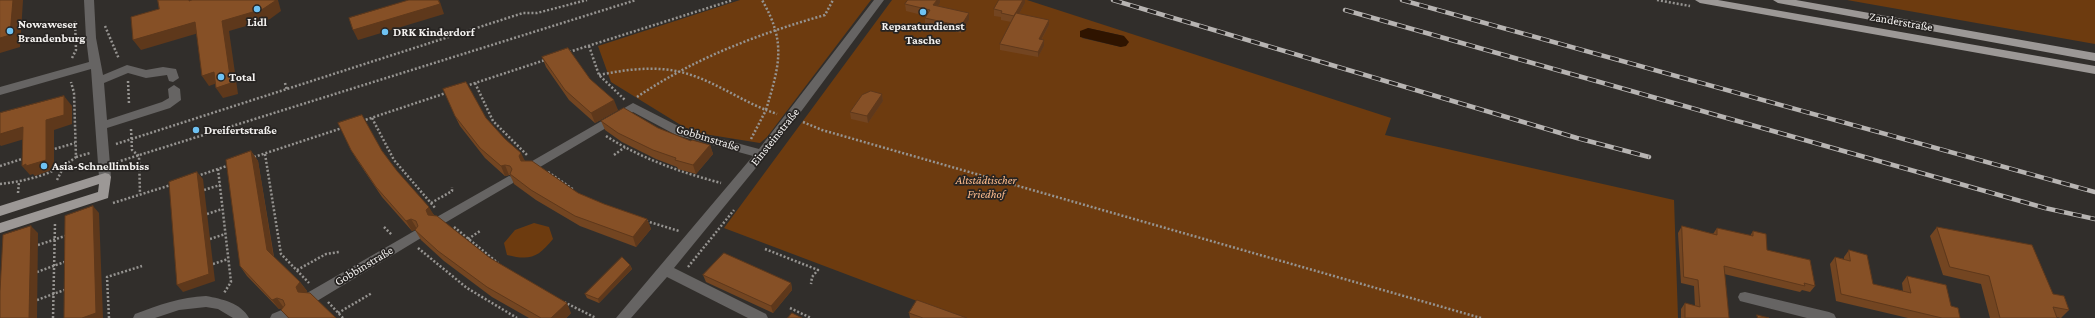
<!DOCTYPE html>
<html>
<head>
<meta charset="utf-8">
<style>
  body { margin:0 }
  canvas { display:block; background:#312e2b }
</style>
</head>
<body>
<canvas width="2095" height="318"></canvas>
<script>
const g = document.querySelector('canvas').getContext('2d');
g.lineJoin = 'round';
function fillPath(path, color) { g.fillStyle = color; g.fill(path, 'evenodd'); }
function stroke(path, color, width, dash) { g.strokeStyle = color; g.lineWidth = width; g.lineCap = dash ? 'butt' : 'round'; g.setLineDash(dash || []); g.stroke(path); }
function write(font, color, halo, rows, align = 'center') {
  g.font = font + ' "Crimson Pro",serif'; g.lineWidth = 3.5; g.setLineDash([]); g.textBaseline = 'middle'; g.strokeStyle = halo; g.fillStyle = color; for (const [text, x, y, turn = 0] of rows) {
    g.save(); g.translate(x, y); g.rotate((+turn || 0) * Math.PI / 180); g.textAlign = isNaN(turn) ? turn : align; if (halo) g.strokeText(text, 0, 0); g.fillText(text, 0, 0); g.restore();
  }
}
fillPath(new Path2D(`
  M740 0H871L767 137 760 143 698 133 684 127 611 82 598 46Z
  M892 0H1027L1391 118 1385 135 1674 200 1678 318H962L724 228ZM1088 28 1124 36 1121 47 1082 38Z
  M1847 0H2095V44Z
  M534 223 549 227 553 239C538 257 531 261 507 255L504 243 515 230Z`), '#6d3b0f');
fillPath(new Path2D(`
  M1088 28 1124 36 1129 42 1126 46 1121 47 1080 37V31Z`), '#2f1400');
stroke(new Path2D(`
  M1657 0 1690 6
  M105 26 119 59
  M589 46 599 75 625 100
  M569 52 733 0
  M72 58 76 50 75 20
  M599 75C624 70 650 66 676 71 708 77 736 98 766 110 779 66 787 43 762 0
  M128 81 129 104
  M285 83 287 90
  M475 83 493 121 527 155
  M466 86 545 60
  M637 97C695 58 758 34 825 15L833 0
  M372 118 394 160 436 209
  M362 121 446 93
  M803 122 822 130 1481 318
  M131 129 132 150 139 156 140 194
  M606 136C642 159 680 172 721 183
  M751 139 766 110 777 114
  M116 144 523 13H537L587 0
  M51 150 75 143
  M265 154 281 254 309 283
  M614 155 625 147
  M76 157 90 153
  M254 157 342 128
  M117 162 636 0
  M0 166 25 158
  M218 169 231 282 224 293
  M548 172 574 190
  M197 176 230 165
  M57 180 63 168
  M0 184C27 181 55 174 76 157L74 93 71 82
  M204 190 220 185
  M18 193 19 182
  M113 203 171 185
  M431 203 452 191V187
  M207 214 222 209
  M646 221 679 231
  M384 227 392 235
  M454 227 498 263
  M210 239 225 234
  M468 239 480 231
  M38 245 68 235
  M418 248 467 288 517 318
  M765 249 818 270 812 277 811 284
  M213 264 228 259
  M688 267 734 210
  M297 270 326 254 339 252
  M37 272 67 261
  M37 300 67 289
  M328 302 343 318
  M564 302 596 318
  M790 308 811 318
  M338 313 372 293
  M53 318 55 223
  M109 318 107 277 142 266`), '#969491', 2.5, [2, 2]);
fillPath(new Path2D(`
  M84 0H94L96 38 103 75 127 65 146 70 163 67 176 69 179 78 173 82 169 81 167 75 146 78 128 73 104 83 107 120 162 102 169 98 168 89 174 85 180 89 181 100 170 108 107 128 111 177 109 180H101L99 177 91 69 0 95V87L89 62 86 38Z
  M874 0H884L791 125 674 268 766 314 768 318H748L667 277 631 318H616L753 156 676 135 633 112 535 170H527L525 167 527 164 633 103 684 129 759 149Z
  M509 176 513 177 515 180 513 183 443 224H435L433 221 435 218Z
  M416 230 421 232 422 235 421 238 317 301 312 302 307 301 305 297 307 293Z
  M1745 292 1829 312 1834 314 1836 318H1807L1740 301 1738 297 1740 293Z
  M206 296C222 299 241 303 249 318H233L218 309 206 307 179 310 155 318H133L135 314C159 305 181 297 206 296Z
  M284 309 289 310 291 314 289 318H270L272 314Z`), '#666463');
fillPath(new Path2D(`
  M1695 0H1718L2095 66V74L1700 3Z
  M1773 0H1796L2095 53V61L1778 3Z
  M105 173 109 174 111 177 108 198 0 233V223L98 192 99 184 0 216V206Z`), '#9c9896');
const rail = new Path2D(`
  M1113 0 1577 138 1649 157
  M1402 0 2095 192
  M1345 10 2045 208 2095 219`);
stroke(rail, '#b7b4b2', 4.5);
stroke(rail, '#272422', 3, [9]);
fillPath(new Path2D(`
  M908 0H940V3L938 6 969 13V20L961 33 925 25V18L926 16 906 11 905 4Z
  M1025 3 1019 14 1049 25 1042 39 1044 46 1038 57 1000 50V44L1011 22 1001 20V17L994 16V9Z
  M542 57 590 79 618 110 595 123 569 100 546 67Z
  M882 94 883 101 868 123 851 119 850 112Z
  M455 116 486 118 525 161 578 193 604 204 647 219 651 229 636 247 580 226 536 200 514 184 510 175 505 176 485 158 460 126Z
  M601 121 658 128 691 141 710 145 713 154 696 174 678 169 677 167 656 159 622 142 605 130Z
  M351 150 383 152 397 171 434 215 490 258 571 313 566 318H529L492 297 444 261 421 240 415 230 416 229 412 231 382 197 357 160Z
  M251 151 258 161 274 257 300 282 307 291 306 292 336 318H288L281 310 282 308 279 309 247 276 240 266Z
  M1682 226 1713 234 1717 228 1750 236 1753 231 1767 250 1815 286 1810 292 1802 290 1800 292 1724 274 1729 318H1681V309L1685 303 1695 306 1694 286 1681 283 1678 233Z
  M1937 227 2053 294 2069 310 2061 318 2056 317 2057 318H1990L1981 284 1943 275 1930 236Z
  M1849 250 1873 284 1903 291 1902 283 1907 276 1951 306 1960 318H1908L1836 301 1830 264 1835 257 1844 259V257Z
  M630 265 632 269 599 303 587 298 585 294Z
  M703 275 791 283 792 290 773 313 706 282Z
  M909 313 967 318H910Z`), '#734521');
fillPath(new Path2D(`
  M13 0H23L20 47 0 53V38Z
  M275 0H278L281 11 270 19 229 31 238 94 223 98 216 88 222 21Z
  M438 0H439L440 2 444 14 358 40 353 30Z
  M937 0H940V3L934 12 933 5Z
  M1023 0H1025V3L1014 23V16Z
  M969 13V20L961 33V26Z
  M1049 20V25L1039 44V39Z
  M195 22 202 32 141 50 133 40Z
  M1044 40V46L1038 57V52Z
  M214 72 220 82 209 86 202 76Z
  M882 94 883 101 868 123 867 116Z
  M64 96 72 106V124L54 130V169L35 176 33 174 30 175 22 166 46 120Z
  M614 100 618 110 595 123 591 113Z
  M23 127 31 137 1 146 0 145V134Z
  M710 145 713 154 696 174 693 165Z
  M251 151 258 161 274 260 267 250Z
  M521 153 526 163V171L519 156Z
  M505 165 509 175 505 176 501 166Z
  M197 172 203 179 215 281 183 292 177 285Z
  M93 206 99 213 103 318H82Z
  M429 207 435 217 428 215 426 210Z
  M411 219 417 229 412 231 406 221Z
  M647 219 651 229 636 247 633 237Z
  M31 226 38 233 37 318H29Z
  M630 265 632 269 599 303 598 299Z
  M300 282 307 291 304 296 298 292 296 287Z
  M791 283 792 290 773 313 771 306Z
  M277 298 284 308 279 309 272 300Z
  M567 303 571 313 566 318H551Z`), '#5e381b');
const building = new Path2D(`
  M0 0H13L10 35 0 38Z
  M158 0H189V1L192 0H275V1L263 9 222 21 231 83 216 88 214 72 202 76 195 22 133 40 131 17 159 9Z
  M409 0H438L440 4 353 30 349 18Z
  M908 0H937L933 5 969 13 961 26 925 18 930 10 905 4Z
  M999 0H1023L1014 16 1001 13 1002 11 994 9Z
  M1016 13 1049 20 1039 39 1044 40 1038 52 1000 44Z
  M568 48 590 79 614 100 591 113 565 90 542 57Z
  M466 82 486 118 505 139 521 153 519 156 521 161H532L578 193 604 204 647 219 633 237 575 216 531 190 510 174 512 169 510 166 505 165 501 166 480 148 455 116 443 89Z
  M871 91 882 94 867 116 850 112 862 95Z
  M64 96V115L46 120V160L26 166V164L22 166 23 127 0 134V113Z
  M624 108 658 128 691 141 692 140 710 145 693 165 675 160 676 158 653 150 618 133 601 121Z
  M362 115 382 151 397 171 429 207 426 210 428 215 437 216 490 258 567 303 551 318H541L487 287 438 251 415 230 418 226 416 221 411 219 406 221 376 187 351 150 338 123Z
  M251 151 267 250 300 282 296 287 298 292 310 293 336 318H289L281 310 285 305 283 300 277 298 272 300 240 266 226 160Z
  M197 172 209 274 177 285 169 182Z
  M93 206 96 313 82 318H64L65 216Z
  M31 226 29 318H0V291L3 235Z
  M1682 226 1717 235V228L1753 236V231L1766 234 1767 250 1810 260 1815 286 1804 283 1805 286 1724 266 1729 318H1685V303L1700 307 1698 280 1684 277Z
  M1937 227 2032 245 2053 294 2064 296 2069 310 2053 307 2057 318H2000L1989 276 1950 267Z
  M1849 250 1867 255 1873 284 1911 293 1907 276 1946 285 1951 306 1958 308 1960 318H1942L1841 294 1835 257 1850 261Z
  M724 253 791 283 771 306 703 275Z
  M622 257 630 265 598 299 585 294Z
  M917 300 967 318H923L909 313Z
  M792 313 802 318H788Z
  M1757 315 1769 318H1758Z`);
fillPath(building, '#865026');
stroke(building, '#5e381b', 1);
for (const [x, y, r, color] of [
  [257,9,4,"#6ec2f3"],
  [923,12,4,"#6ec2f3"],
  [10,31,4,"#6ec2f3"],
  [385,32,4,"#6ec2f3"],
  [221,77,4,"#6ec2f3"],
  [196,130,4,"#6ec2f3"],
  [44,166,4,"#6ec2f3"]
]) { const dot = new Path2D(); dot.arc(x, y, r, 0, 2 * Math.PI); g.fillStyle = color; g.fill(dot); stroke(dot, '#272422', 1.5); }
write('bold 12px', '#f4f2f0', '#272422', [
  ["Lidl",257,22,"center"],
  ["Nowaweser",18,24],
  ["Brandenburg",18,38],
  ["Reparaturdienst",923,26,"center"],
  ["Tasche",923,40,"center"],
  ["DRK Kinderdorf",393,32],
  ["Total",229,77],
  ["Dreifertstraße",204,130],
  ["Asia-Schnellimbiss",52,166]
], 'left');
write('12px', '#f4f2f0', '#272422', [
  ["Zanderstraße",1901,22,10],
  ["Einsteinstraße",775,137,-51],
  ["Gobbinstraße",708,138,17],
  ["Gobbinstraße",364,266,-31]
]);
write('italic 12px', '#fdbc8d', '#272422', [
  ["Altstädtischer",986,180],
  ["Friedhof",986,194]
]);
</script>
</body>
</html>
